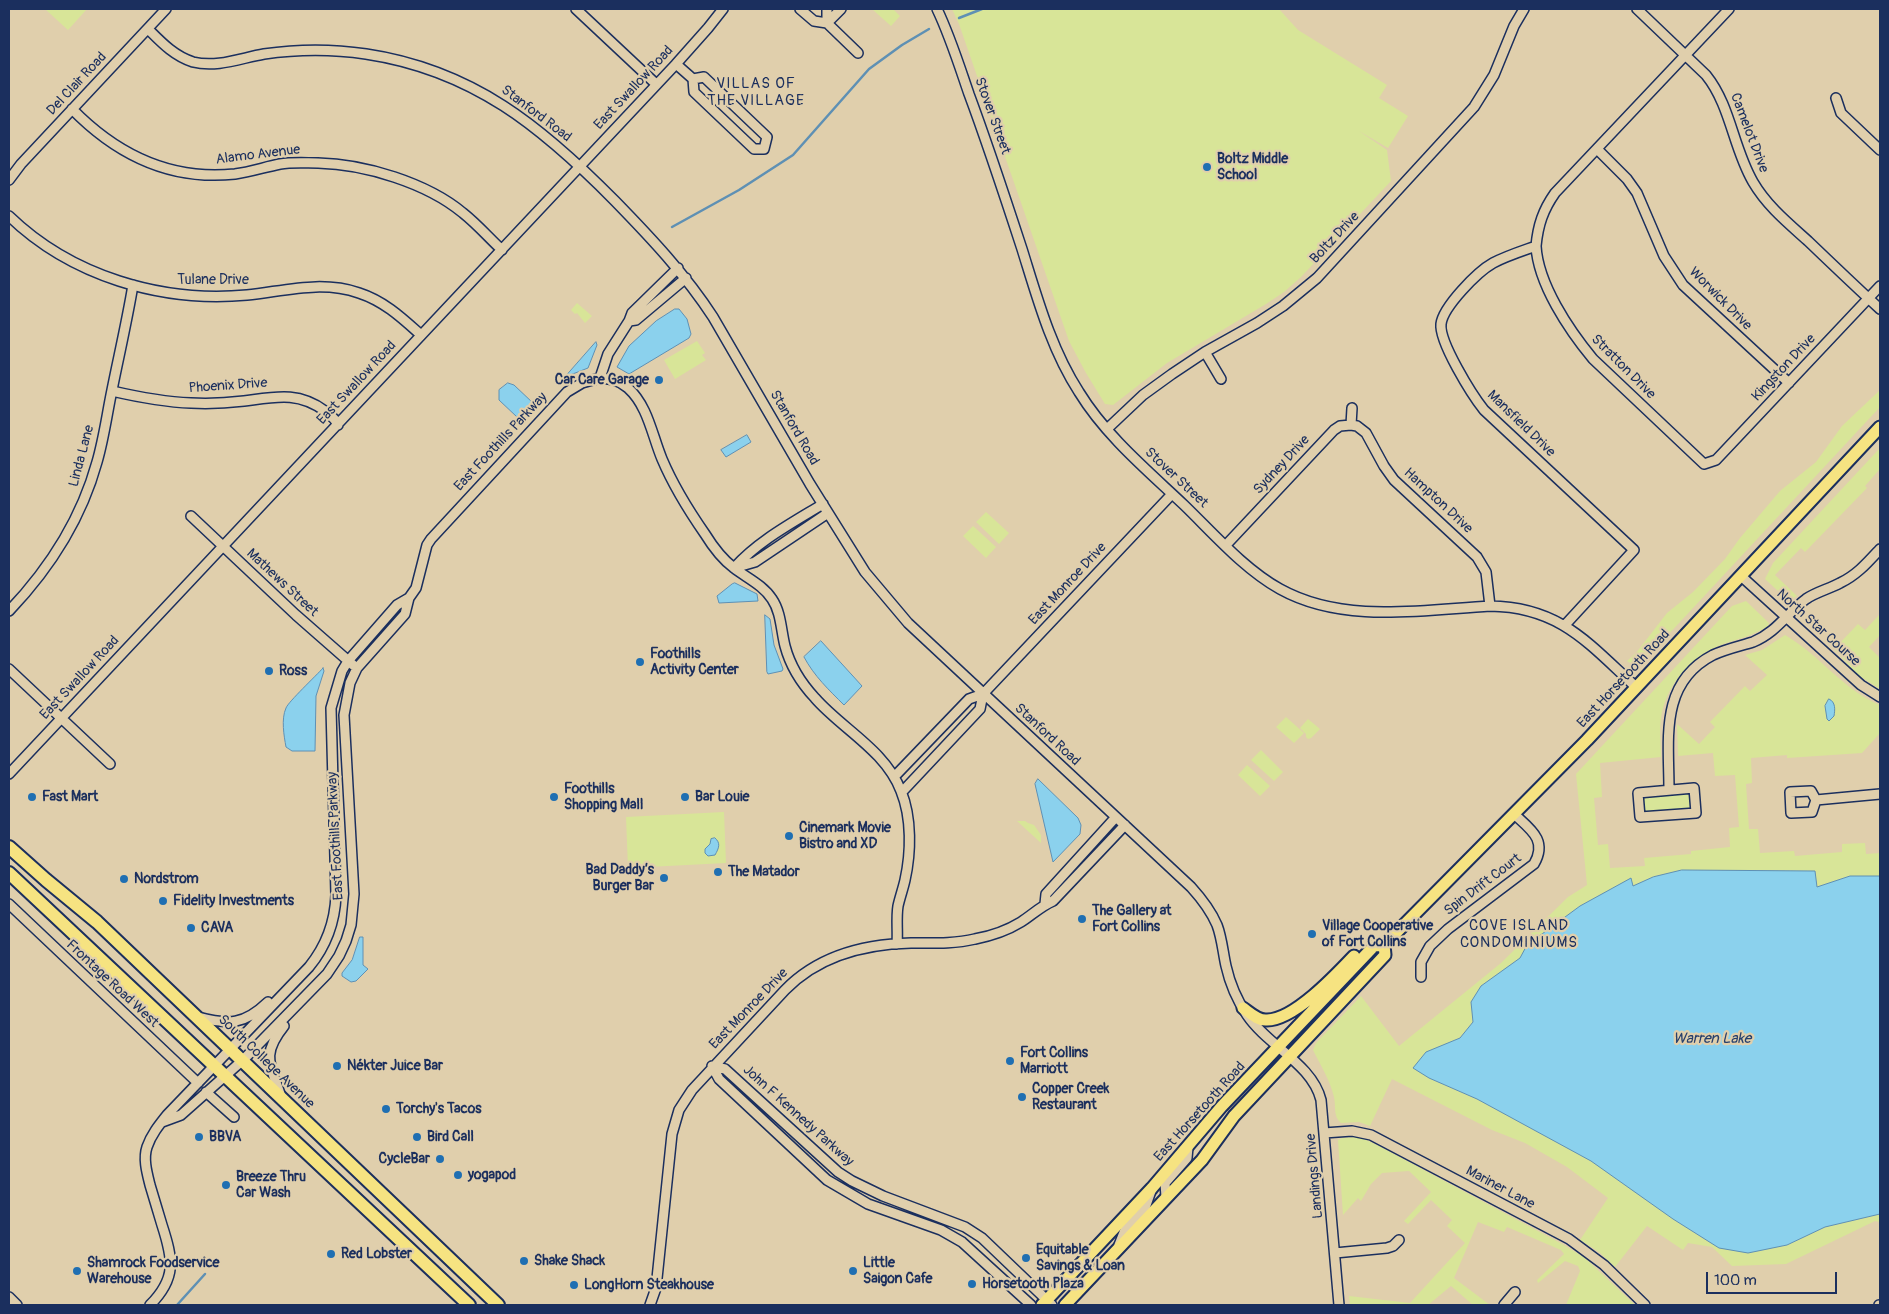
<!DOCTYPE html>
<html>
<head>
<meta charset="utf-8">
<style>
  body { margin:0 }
  #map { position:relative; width:1889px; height:1314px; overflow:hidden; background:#e0cfac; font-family:Pangolin,sans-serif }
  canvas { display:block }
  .frame { position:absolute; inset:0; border:10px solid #1b2f5e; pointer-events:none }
  .scale { position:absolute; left:1706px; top:1272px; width:131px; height:22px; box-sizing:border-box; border:2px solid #1b2f5e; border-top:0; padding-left:6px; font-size:15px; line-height:18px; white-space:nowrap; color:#1b2f5e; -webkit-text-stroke:4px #e0cfac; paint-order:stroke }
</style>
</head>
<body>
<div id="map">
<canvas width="1889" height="1314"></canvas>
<div class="frame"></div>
<div class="scale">100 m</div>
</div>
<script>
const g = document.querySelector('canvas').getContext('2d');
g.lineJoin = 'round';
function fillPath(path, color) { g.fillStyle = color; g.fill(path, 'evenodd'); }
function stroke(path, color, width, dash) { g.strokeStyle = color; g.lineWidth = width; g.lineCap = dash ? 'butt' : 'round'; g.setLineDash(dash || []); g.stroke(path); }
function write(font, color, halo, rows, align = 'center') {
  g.font = font + ' Pangolin,sans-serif'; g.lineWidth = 4.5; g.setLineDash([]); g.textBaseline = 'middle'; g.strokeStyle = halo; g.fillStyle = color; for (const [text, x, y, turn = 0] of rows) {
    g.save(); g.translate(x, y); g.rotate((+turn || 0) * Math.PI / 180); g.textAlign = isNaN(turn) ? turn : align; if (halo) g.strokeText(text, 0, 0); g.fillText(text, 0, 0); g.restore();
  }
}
fillPath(new Path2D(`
  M45 9H87L68 30Z
  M872 9H893L900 16 891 26Z
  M952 9H1279L1298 30 1387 85 1379 98 1408 116 1388 148 1359 131 1387 150 1391 181 1301 277 1284 292 1266 304 1167 363 1113 405 1105 404 1086 373 1069 341 959 24Z
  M577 303 592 316 585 323 577 313 575 314 571 310Z
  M697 341 705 353 702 355 706 360 675 379 664 360Z
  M1880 390V407L1640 665 1636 667 1627 661 1636 653 1667 613 1693 592 1725 559 1740 538 1780 491 1816 462 1842 426Z
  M1880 448V469L1865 486 1867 488 1805 552 1801 548 1775 575 1797 596 1789 601 1765 579 1773 563Z
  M986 512 1009 533 999 544 976 522Z
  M973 526 996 547 986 558 963 536Z
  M1746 601 1769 623 1768 626C1753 636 1736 639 1718 646 1689 658 1665 687 1661 719 1659 731 1661 745 1661 757L1600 763 1602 797 1594 798 1598 845 1608 844 1610 868 1645 866 1644 858 1691 854V851L1730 847 1729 828 1739 827 1735 775 1715 776 1713 753 1678 756 1677 724 1699 744 1715 727 1710 722 1745 686 1750 691 1767 675 1745 655 1762 650 1785 635C1820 655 1843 690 1880 705V733L1862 753 1787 758V755L1751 758 1752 783 1746 784 1749 829H1758L1760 853 1794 851 1795 856 1842 852V844L1865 843 1866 854 1880 853V876H1850L1817 887 1815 871 1682 870 1653 877 1633 886 1631 879 1580 906 1527 945 1520 958 1481 986 1471 1002 1473 1022 1460 1038 1444 1046 1429 1078 1477 1099 1592 1161 1673 1219 1719 1248 1787 1245 1825 1227 1880 1214V1222L1875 1221 1786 1264 1732 1266 1712 1247 1688 1243 1683 1250 1647 1226 1615 1267 1599 1252 1580 1240 1608 1198 1567 1167 1525 1143 1492 1130 1392 1079 1370 1126 1359 1122 1341 1123C1333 1117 1336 1106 1334 1097 1330 1080 1321 1066 1313 1050L1316 1043 1361 996 1399 1046 1501 963 1568 897 1587 885 1576 774 1732 606Z
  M1880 614V635L1869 647 1880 658V689L1858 675 1834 649 1858 624 1865 630Z
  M1286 717 1304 733 1294 743 1276 727Z
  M1308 719 1320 729 1311 738 1308 739 1306 737V734L1300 728Z
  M1261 750 1283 772 1274 781 1251 760Z
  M1247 765 1270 786 1260 796 1238 775Z
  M1688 794 1691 806 1689 808 1645 812C1643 808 1643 801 1645 797Z
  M724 812 726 863 628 868 626 817Z
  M1017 821H1025L1028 823 1034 825 1041 835V843Z
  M1360 1137 1379 1146 1564 1245 1585 1258 1635 1305H1566L1580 1271 1578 1266 1565 1261 1538 1283 1537 1280 1564 1254 1561 1250 1507 1227 1504 1232 1478 1222 1454 1278 1490 1305H1473L1451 1286 1428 1305H1350L1349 1296 1410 1303 1465 1243 1447 1226 1452 1220 1431 1200 1408 1224 1404 1221 1431 1192 1409 1171 1382 1173 1371 1184 1361 1201 1358 1198 1343 1215 1338 1140 1342 1138Z`), '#d8e598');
const water = new Path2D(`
  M675 309H679L687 319 691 334 689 338 629 374 617 367 629 346 656 321Z
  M596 342 597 345 588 368 565 377Z
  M508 383 514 385 533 403 534 406 523 418 517 417 499 400V390Z
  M747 435 751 442 726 457 721 450Z
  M735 583 757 594 758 601 719 603 717 596 732 584Z
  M765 615 770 619 774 645 783 669 782 671 768 674 767 672Z
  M821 641 862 686 844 705C829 690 814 676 804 657Z
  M323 668 324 671 316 696 315 751H292L286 747C284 736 281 719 286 708 288 702 317 675 323 668Z
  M1829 699C1836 702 1835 710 1834 716L1829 721 1827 719 1825 706Z
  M1038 779 1078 818 1081 825 1080 834 1053 862 1035 784Z
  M715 838C721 843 719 848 715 855L708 856 705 853V849L710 844 711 839Z
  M1682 870 1815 871 1817 887 1850 876H1880V1214L1825 1227 1787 1245 1748 1253 1719 1248 1673 1219 1591 1161 1477 1099 1429 1078 1413 1068 1426 1052 1460 1038 1473 1022 1471 1002 1481 986 1520 958 1527 945 1580 906 1631 878 1633 886 1653 877Z
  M360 937H363V965L368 969 356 981 351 982 342 976V973L352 960Z`);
fillPath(water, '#8bd1ed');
stroke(water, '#5e90b4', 1);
stroke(new Path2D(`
  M959 18 982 9
  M672 227 739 190 793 155 869 69 902 45 929 29
  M177 1305 205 1274`), '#5e90b4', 2.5);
const minor = new Path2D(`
  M576 9 656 84
  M800 9 814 21 827 23 858 53
  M937 9C950 36 959 65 969 94 988 145 1005 197 1022 249 1037 297 1051 349 1079 392 1106 436 1147 470 1184 505 1213 533 1244 569 1280 589 1343 624 1421 610 1490 606 1560 607 1588 643 1636 687
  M1637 9 1706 75C1731 106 1733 148 1753 182 1767 206 1788 223 1808 241 1832 264 1856 287 1880 309
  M827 23 841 9
  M827 23V9
  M148 29C161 42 174 56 193 62 217 68 241 58 264 54 298 49 333 49 366 54 473 70 542 127 615 201 651 238 685 274 713 317L810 484 865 572 908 623 1191 887C1201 898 1211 911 1217 925 1222 938 1223 953 1226 966 1230 984 1237 1000 1247 1015 1268 1046 1312 1064 1321 1100L1339 1305
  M676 64 693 79 694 92 754 149H764L767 137 704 77 693 79
  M1836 98 1841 113 1880 150
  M72 109C116 154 170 181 235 174 250 172 265 167 280 164 292 162 305 163 318 163 365 164 427 183 463 213 477 224 489 238 502 250
  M1597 149 1627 179 1637 193 1664 256 1683 285 1789 383
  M9 180 21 164 166 9
  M9 216C71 276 161 303 247 295 285 291 321 280 359 293 384 301 402 318 421 335
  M1536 246C1538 284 1569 330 1593 359L1704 464 1716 460 1880 286
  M629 321 636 320 686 278
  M1205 352 1221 379
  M600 378C611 379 619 380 628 388 648 406 652 435 662 459 673 485 689 511 705 534 713 547 722 559 734 568 747 578 763 585 772 599 781 612 781 630 785 646 790 665 801 683 815 698 842 729 885 750 901 791 912 818 911 853 905 880 903 889 900 897 898 906 896 918 898 932 897 944
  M112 391C138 397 164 402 191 403 209 404 227 403 244 401 275 397 298 391 325 411 330 415 336 419 338 425
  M1351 425 1357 426 1366 433 1384 466 1394 480 1477 557 1486 572 1490 606
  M1107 429 1143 395 1172 374 1205 352 1257 323 1283 306 1317 278 1474 107 1494 75 1514 26 1524 9
  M191 516 296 615 353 665
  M1226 545 1334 430 1340 426 1351 425 1352 408
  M734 568 755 562 828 513
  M734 568C758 541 792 523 823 504
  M1741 576 1861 685 1880 697
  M9 611C50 568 81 520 97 462 104 438 107 414 112 390 119 355 127 321 133 285
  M1565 625 1634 550 1484 410C1472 395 1439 342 1441 324 1443 307 1477 272 1493 263 1506 256 1522 251 1536 246 1538 225 1543 210 1555 193L1729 9
  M9 669 110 764
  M9 774 676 64 708 28 723 9
  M894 777 969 699 983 694 1172 494
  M1694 788 1696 813 1640 817 1638 793Z
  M1669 790C1669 739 1659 683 1713 655 1726 649 1740 646 1753 642 1777 632 1787 613 1806 599 1816 592 1829 589 1840 583 1857 575 1868 562 1880 549
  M1811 791 1816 800 1812 812 1791 813 1790 792Z
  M902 792 980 709 983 694
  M1816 800 1880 794
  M9 904 198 1083
  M1045 904 1046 894 1116 817
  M1421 977V962L1430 946 1448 929 1534 864C1548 840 1530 829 1514 814
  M198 1017C229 1025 244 1025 268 1002
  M712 1066 725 1069 838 1172 852 1181 883 1196 965 1227 982 1238 1052 1305
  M712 1066 719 1079 827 1180 868 1204 941 1230 962 1242 1031 1305
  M206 1092 234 1117
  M281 1097C271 1065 260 1056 284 1026
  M162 1122 181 1115 243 1060 327 974 339 956 346 941 351 925 354 894 344 715 350 683 357 668 405 614 409 598 416 588 427 545 431 539 567 392 582 383 600 378 608 354 629 321 632 313 678 268
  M1324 1133 1352 1131 1371 1135 1569 1239 1604 1265 1645 1305
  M1166 1197 1165 1183 1187 1158 1188 1147
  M1119 1245 1125 1230 1145 1208 1151 1191
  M1335 1253 1387 1248 1393 1246 1399 1240
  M9 1297 17 1305
  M150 1305C177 1278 173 1259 162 1225 158 1212 154 1198 150 1185 147 1173 143 1159 147 1147 151 1135 159 1125 167 1115L309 967C327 945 335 922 336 895L331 708 342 671 348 661 397 605 409 598
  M650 1305 656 1288 672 1134 679 1110 692 1090 785 990C818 956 865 944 911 943 932 943 954 944 975 939 991 936 1008 930 1021 922 1032 915 1041 906 1053 901L1125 825
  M1504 1305 1515 1292
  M1879 1305H1880`);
const major = new Path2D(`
  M1243 1008C1250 1013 1258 1021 1267 1020 1294 1020 1336 975 1354 956
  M1042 1305 1152 1188 1222 1106 1374 946 1384 945 1587 740 1880 427
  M1065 1305 1202 1160 1234 1116 1385 955 1384 945`);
const highway = new Path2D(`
  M9 847 46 880 97 922 498 1305
  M9 873 469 1305`);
stroke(minor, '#1b2f5e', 12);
stroke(major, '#1b2f5e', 15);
stroke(highway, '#1b2f5e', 16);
stroke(minor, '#e0cfac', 9);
stroke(major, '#f6e381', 11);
stroke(highway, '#f6e381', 12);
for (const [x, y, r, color] of [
  [1207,167,5,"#1f6fb2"],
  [659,380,5,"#1f6fb2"],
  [640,662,5,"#1f6fb2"],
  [269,671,5,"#1f6fb2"],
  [32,797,5,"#1f6fb2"],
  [554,797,5,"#1f6fb2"],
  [685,797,5,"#1f6fb2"],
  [789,836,5,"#1f6fb2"],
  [718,872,5,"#1f6fb2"],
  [664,878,5,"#1f6fb2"],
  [124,879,5,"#1f6fb2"],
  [163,901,5,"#1f6fb2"],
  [1082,919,5,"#1f6fb2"],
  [191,928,5,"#1f6fb2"],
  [1312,934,5,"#1f6fb2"],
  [1010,1061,5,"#1f6fb2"],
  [337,1066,5,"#1f6fb2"],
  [1022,1097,5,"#1f6fb2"],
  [386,1109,5,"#1f6fb2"],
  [199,1137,5,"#1f6fb2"],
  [417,1137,5,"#1f6fb2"],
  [440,1159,5,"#1f6fb2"],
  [458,1175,5,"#1f6fb2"],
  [226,1185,5,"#1f6fb2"],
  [331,1254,5,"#1f6fb2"],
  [1026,1258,5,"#1f6fb2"],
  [524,1261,5,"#1f6fb2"],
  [77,1271,5,"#1f6fb2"],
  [853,1271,5,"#1f6fb2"],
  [972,1284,5,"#1f6fb2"],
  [574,1285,5,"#1f6fb2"]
]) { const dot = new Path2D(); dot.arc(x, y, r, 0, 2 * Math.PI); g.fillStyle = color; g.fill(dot); stroke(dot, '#e0cfac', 2); }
write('14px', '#1b2f5e', '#e0cfac', [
  ["Del Clair Road",77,84,-47],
  ["East Swallow Road",634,88,-47],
  ["Stanford Road",536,114,37],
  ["Stover Street",992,116,70],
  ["Camelot Drive",1749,133,69],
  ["Alamo Avenue",258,155,-7],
  ["Boltz Drive",1335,238,-47],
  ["Tulane Drive",213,280],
  ["Worwick Drive",1720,299,45],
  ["Stratton Drive",1623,367,45],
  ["Kingston Drive",1784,368,-47],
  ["East Swallow Road",357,383,-47],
  ["Phoenix Drive",228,386,-4],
  ["Mansfield Drive",1521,424,44],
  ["Stanford Road",794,428,60],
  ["East Foothills Parkway",501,442,-47],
  ["Linda Lane",82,456,-75],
  ["Sydney Drive",1282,465,-47],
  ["Stover Street",1176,478,43],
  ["Hampton Drive",1438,501,43],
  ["Mathews Street",282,583,43],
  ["East Monroe Drive",1068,584,-47],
  ["North Star Course",1818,628,42],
  ["East Swallow Road",80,678,-47],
  ["East Horsetooth Road",1624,679,-47],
  ["Stanford Road",1047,735,43],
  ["East Foothills Parkway",336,836,-93],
  ["Spin Drift Court",1483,885,-37],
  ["Frontage Road West",112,984,43],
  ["East Monroe Drive",749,1009,-46],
  ["South College Avenue",266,1062,44],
  ["East Horsetooth Road",1200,1112,-48],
  ["John F Kennedy Parkway",798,1116,42],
  ["Landings Drive",1315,1176,-95],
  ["Mariner Lane",1500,1188,28]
]);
write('bold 14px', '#1b2f5e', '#e0cfac', [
  ["Boltz Middle",1217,159],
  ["School",1217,175],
  ["Car Care Garage",649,380,"right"],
  ["Foothills",650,654],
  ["Activity Center",650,670],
  ["Ross",279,671],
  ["Foothills",564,789],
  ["Shopping Mall",564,805],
  ["Fast Mart",42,797],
  ["Bar Louie",695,797],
  ["Cinemark Movie",799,828],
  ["Bistro and XD",799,844],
  ["Bad Daddy’s",654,870,"right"],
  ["Burger Bar",654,886,"right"],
  ["The Matador",728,872],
  ["Nordstrom",134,879],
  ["Fidelity Investments",173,901],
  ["The Gallery at",1092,911],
  ["Fort Collins",1092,927],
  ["Village Cooperative",1322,926],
  ["of Fort Collins",1322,942],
  ["CAVA",201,928],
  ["Fort Collins",1020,1053],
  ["Marriott",1020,1069],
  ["Nékter Juice Bar",347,1066],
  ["Copper Creek",1032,1089],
  ["Restaurant",1032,1105],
  ["Torchy's Tacos",396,1109],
  ["BBVA",209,1137],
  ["Bird Call",427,1137],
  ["CycleBar",430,1159,"right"],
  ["yogapod",468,1175],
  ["Breeze Thru",236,1177],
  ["Car Wash",236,1193],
  ["Equitable",1036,1250],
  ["Savings & Loan",1036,1266],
  ["Red Lobster",341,1254],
  ["Shake Shack",534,1261],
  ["Shamrock Foodservice",87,1263],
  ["Warehouse",87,1279],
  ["Little",863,1263],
  ["Saigon Cafe",863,1279],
  ["Horsetooth Plaza",982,1284],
  ["LongHorn Steakhouse",584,1285]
], 'left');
g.letterSpacing = '1px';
write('15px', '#1b2f5e', '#e0cfac', [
  ["VILLAS OF",756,84],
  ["THE VILLAGE",756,101],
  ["COVE ISLAND",1519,926],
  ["CONDOMINIUMS",1519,943]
]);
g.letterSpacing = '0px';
write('italic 15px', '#263f6c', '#e0cfac', [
  ["Warren Lake",1712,1039]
]);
</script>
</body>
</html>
